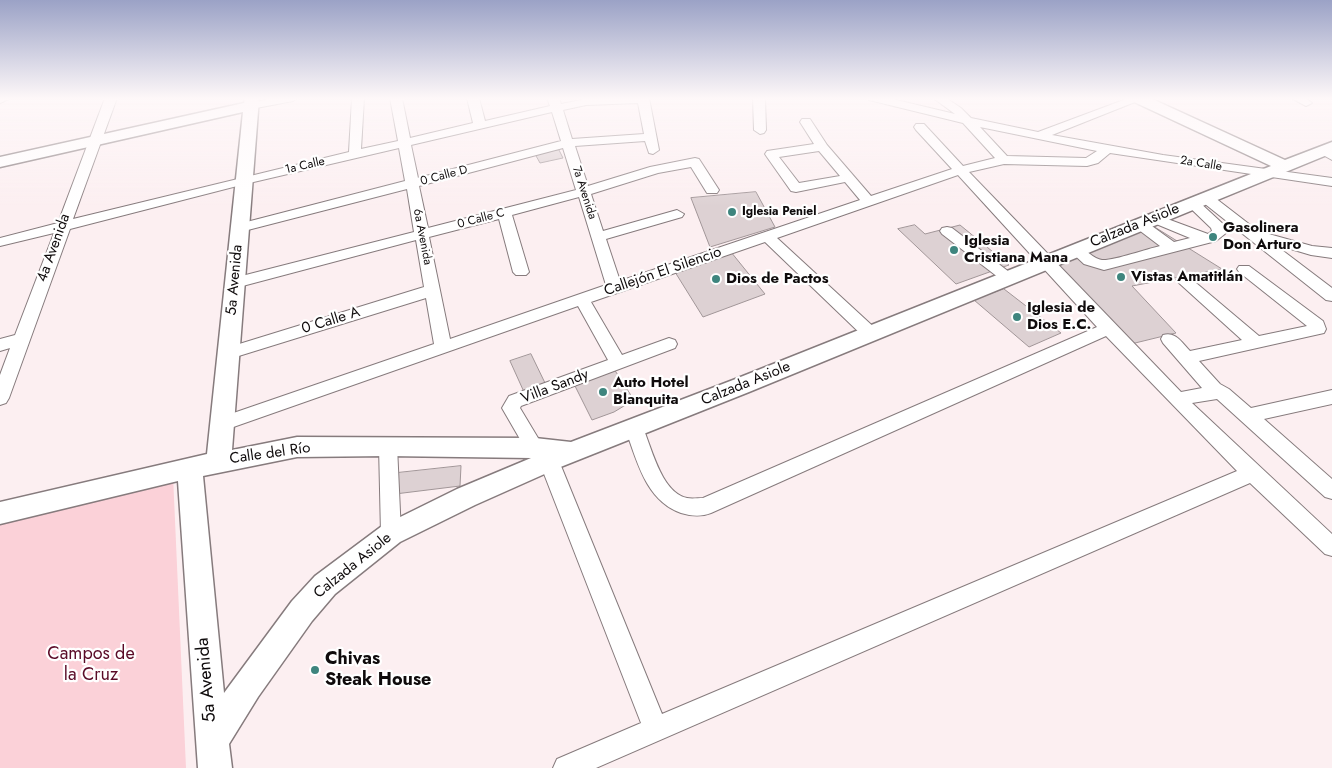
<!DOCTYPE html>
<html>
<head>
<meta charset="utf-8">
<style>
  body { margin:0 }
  canvas { display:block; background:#fceff1 }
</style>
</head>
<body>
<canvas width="1332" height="768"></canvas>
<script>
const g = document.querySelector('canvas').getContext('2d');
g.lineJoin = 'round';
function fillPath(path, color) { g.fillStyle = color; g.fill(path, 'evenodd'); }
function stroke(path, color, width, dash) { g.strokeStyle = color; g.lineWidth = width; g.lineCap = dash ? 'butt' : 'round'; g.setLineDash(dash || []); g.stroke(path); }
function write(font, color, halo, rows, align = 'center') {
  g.font = font + ' Jost,sans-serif'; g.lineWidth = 4.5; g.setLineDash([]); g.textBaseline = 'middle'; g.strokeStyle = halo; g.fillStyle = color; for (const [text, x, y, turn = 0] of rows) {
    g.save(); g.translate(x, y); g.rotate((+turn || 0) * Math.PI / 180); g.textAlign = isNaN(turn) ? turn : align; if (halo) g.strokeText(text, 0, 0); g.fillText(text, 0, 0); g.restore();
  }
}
fillPath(new Path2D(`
  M173 475 186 768H0V522Z`), '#fbd1d8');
const building = new Path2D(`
  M559 150 563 158 540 163 535 154Z
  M756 192 775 227 710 247 691 198Z
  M915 225 925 234 960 225 1009 265 956 284 898 229Z
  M1153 226 1222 269 1132 286 1176 333 1131 344 1052 264Z
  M731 252 765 294 703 317 675 272Z
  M1004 289 1061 333 1029 347 974 300Z
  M531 354 546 385 524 392 510 361Z
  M614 369 634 400 614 412 592 420 574 384Z
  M461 466 460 486 395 494 397 473Z`);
fillPath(building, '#ddd1d3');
stroke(building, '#a19698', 1);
const minor = new Path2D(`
  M0 98H11L0 103Z
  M105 98H117L73 219 349 152 352 98H364L361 149 398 141 390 98H402L410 138 473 123 467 98H479L485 121 550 106 547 98H559L561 104 586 99 649 98 659 150 653 154 649 153 645 141 575 146 588 186 650 167 695 158 699 159 719 190 717 193H707L691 167 658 173 591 194 603 231 677 210 684 214 682 217 606 239 620 281 860 200 845 182 796 192 791 191 767 157 765 154 767 151 814 144 800 122 802 119H810L827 145 871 196 952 169 916 130 914 127 916 124H924L963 166 995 158 963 123 869 100 868 98H888L955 114 933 98H946L961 108 971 118 1038 132 1129 98H1145L1052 135 1163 155 1332 178V186L1110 153 1098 163 1087 166 1004 164 969 172 1181 392 1202 388 1163 343 1161 339 1163 335C1176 331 1182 343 1190 351L1242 340 1179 283 1176 280 1179 277H1189L1259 336 1307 326 1239 272 1237 269 1239 266H1249L1323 321 1326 329 1324 333 1199 361 1220 384 1229 389 1251 408 1332 390V404L1264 419 1332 479V499L1325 497 1217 399 1192 403 1332 534V556L1325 554 1250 483 596 768H553L557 759 641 723 539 461 542 455 549 453 556 455 559 461 662 714 1237 471 1106 336 711 513C701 517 691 516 681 513 645 500 637 460 625 428L627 423 634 421 641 423C651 444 660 492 687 498 692 499 698 498 703 498L1097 327 958 175 777 238 877 330 879 334 877 338 871 340 865 338 765 242 591 302 622 355 669 338 675 340 677 344 675 348 521 406 520 408 544 448 542 453 535 456 528 453 502 408 509 396 608 360 578 306 222 431 216 429 213 424 216 419 434 344 426 298 229 359 223 357 221 353 223 349 424 287 416 240 235 288 230 287 227 283 230 279 414 232 407 189 240 232 235 231 233 228 235 225 405 181 399 148 245 184 70 229 9 398 6 403 0 405V375L10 348 0 351V339L15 335 54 233 0 246V238L58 223ZM638 103 644 134 572 139 563 110 586 105ZM552 112 561 141 418 178 411 145ZM980 127 1097 151 1086 158 1007 156ZM563 148 576 190 428 228 419 186ZM819 151 840 176 799 183 779 157ZM579 197 606 285 450 339 429 237 499 219 513 272 516 275H526L529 272 512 215Z
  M274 98H298L293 101 251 109 245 106 247 104Z
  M753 98H765L766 130 764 133 760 134 754 130Z
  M1291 98H1305L1312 103 1306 106Z
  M1322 147 1332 151V160L1316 151Z
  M1205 193 1210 194 1258 231 1312 246 1332 248V258L1311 255 1274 244 1332 288V301L1326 300 1200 200 1198 197Z
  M1192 199 1197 200 1223 224 1226 233 1216 241 1104 270 1084 264 1069 250 1071 247C1084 243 1089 258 1102 260 1113 261 1147 249 1160 246L1135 227 1133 224 1140 220 1145 221 1174 242 1190 238 1149 221 1147 218 1154 214 1208 234 1212 231 1211 228 1185 203Z
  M947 227 952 228 1013 275 1016 278 1013 281H1003L942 234 940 231 942 228Z
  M388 438 395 441 397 446 401 534 398 540 391 543 384 540 381 534 379 446 381 441Z`);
const major = new Path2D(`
  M245 98H259L232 450 297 437 535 438 571 442 733 380 1271 166 1132 101 1130 98H1150L1285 160 1332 142V153L749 392 558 468 475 505 400 542 335 594 312 621 258 697 229 744 232 768H198L178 481 0 524V502L207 454 243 112 0 167V157L244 103ZM388 456 531 458 457 489 382 526 315 576 292 601 224 693 203 476 297 457Z`);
stroke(minor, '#867b7d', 2);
stroke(major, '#867b7d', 3);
fillPath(minor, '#fff');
fillPath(major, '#fff');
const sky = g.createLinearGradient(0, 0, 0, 206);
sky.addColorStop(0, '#9ba2c6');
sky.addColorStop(0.48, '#fef8f9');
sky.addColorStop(1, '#fef8f900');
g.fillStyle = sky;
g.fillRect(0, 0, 1332, 206);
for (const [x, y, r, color] of [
  [732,212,5,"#3e857e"],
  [1213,237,5,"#3e857e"],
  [954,250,5,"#3e857e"],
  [1121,277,5,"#3e857e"],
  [716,279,5,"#3e857e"],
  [1017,317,5,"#3e857e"],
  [603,392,5,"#3e857e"],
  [315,670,5,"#3e857e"]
]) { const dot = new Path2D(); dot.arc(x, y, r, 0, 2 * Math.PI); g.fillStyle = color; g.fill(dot); stroke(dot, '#fff', 2); }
write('12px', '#0f0b0c', '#fff', [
  ["2a Calle",1201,164,9],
  ["1a Calle",305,166,-13],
  ["0 Calle D",444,176,-15],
  ["7a Avenida",584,193,72],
  ["0 Calle C",481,219,-15],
  ["6a Avenida",422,237,79]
]);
write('bold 12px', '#0f0b0c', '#fff', [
  ["Iglesia Peniel",742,212]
], 'left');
write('15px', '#0f0b0c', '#fff', [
  ["Calzada Asiole",1135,226,-22],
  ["4a Avenida",54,248,-70],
  ["Callejón El Silencio",663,272,-19],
  ["5a Avenida",235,280,-85],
  ["0 Calle A",331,321,-17],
  ["Calzada Asiole",746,384,-22],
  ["Villa Sandy",555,387,-21],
  ["Calle del Río",270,454,-8],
  ["Calzada Asiole",353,566,-39]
]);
write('bold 15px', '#0f0b0c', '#fff', [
  ["Gasolinera",1223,228],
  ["Don Arturo",1223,245],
  ["Iglesia",964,241],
  ["Cristiana Mana",964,258],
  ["Vistas Amatitlán",1131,277],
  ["Dios de Pactos",726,279],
  ["Iglesia de",1027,308],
  ["Dios E.C.",1027,325],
  ["Auto Hotel",613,383],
  ["Blanquita",613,400]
], 'left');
write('18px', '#5a0b27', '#fff', [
  ["Campos de",91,655],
  ["la Cruz",91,676]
]);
write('bold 18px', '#0f0b0c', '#fff', [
  ["Chivas",325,660],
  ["Steak House",325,681]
], 'left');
write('18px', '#0f0b0c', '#fff', [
  ["5a Avenida",207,680,-95]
]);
</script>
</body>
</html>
